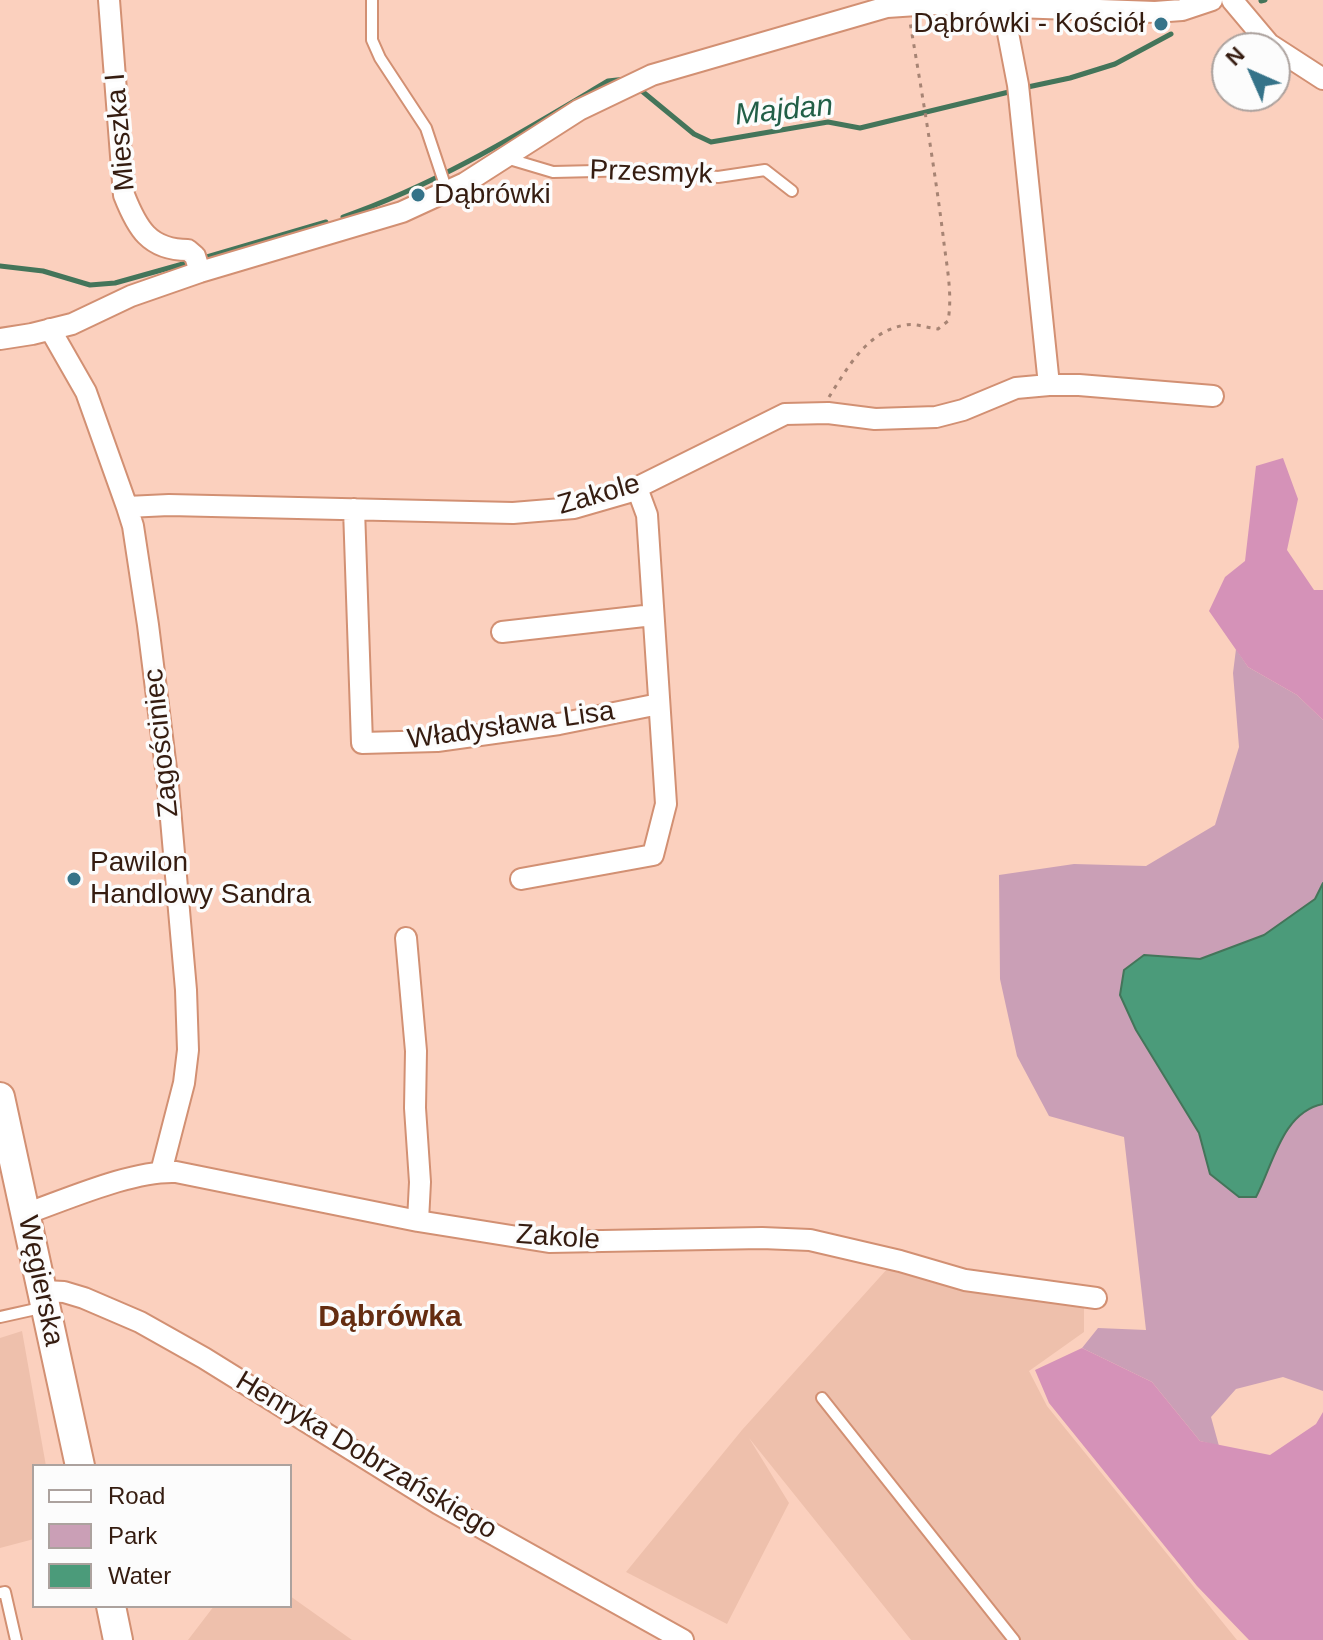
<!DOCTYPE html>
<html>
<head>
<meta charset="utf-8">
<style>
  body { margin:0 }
  #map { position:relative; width:1323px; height:1640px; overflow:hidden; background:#fbd0be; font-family:Arial,sans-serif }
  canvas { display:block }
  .legend { position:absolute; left:32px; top:1464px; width:260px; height:144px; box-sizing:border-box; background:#fcfcfc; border:2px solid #aca29e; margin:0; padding:10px 14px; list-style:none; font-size:24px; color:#351c10 }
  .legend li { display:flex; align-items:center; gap:16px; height:40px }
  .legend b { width:40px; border:2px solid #aca29e }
  .north { position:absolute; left:1211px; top:32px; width:80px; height:80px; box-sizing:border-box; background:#fcfcfc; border:2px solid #aca29e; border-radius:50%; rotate:315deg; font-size:22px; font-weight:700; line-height:32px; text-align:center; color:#351c10 }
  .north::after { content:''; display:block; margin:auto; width:28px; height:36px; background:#357389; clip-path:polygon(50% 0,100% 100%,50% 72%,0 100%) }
</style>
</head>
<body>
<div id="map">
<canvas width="1323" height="1640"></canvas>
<ul class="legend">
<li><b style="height:10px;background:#fff"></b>Road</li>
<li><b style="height:22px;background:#ca9fb6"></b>Park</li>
<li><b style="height:22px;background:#4b9b7a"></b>Water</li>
</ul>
<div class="north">N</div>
</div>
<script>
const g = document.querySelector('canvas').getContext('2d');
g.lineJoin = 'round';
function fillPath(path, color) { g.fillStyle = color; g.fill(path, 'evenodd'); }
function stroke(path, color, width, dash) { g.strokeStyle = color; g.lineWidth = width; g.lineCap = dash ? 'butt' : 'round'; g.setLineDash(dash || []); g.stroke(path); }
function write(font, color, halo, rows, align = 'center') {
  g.font = font + ' Arial,sans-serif'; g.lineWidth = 7; g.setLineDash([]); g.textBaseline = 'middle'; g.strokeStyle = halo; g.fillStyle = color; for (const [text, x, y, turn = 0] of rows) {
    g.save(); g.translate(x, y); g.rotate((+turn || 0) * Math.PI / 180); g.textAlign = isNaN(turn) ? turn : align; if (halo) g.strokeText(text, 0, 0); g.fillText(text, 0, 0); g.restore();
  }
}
fillPath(new Path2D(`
  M888 1268 1084 1304V1332L1029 1371 1047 1406 1237 1640H911L749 1438 789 1503 727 1624 626 1572 742 1430Z
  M22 1331 46 1466H34V1539L0 1548V1338Z
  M290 1596 352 1640H188L214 1606H290Z`), '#eec0ac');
fillPath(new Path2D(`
  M1236 649 1248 667 1297 695 1323 720V883L1315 899 1264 935 1200 959 1144 955 1136 1030 1199 1133 1210 1174 1256 1197C1273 1165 1282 1112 1323 1104V1391L1283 1377 1236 1389 1211 1417 1219 1446 1200 1441 1152 1382 1082 1348 1098 1328 1146 1330 1124 1137 1049 1116 1017 1056 1000 979 999 875 1074 864 1146 866 1215 825 1239 747 1233 673Z`), '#ca9fb6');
fillPath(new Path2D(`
  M1283 458 1298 499 1287 550 1314 590H1323V720L1297 695 1248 667 1209 611 1225 577 1245 561 1256 466Z
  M1082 1348 1152 1382 1200 1441 1270 1455 1316 1424 1323 1412V1640H1249L1197 1586 1049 1403 1035 1370Z`), '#d592b8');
const water = new Path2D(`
  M1323 883V1104C1282 1112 1273 1165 1256 1197H1239L1210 1174 1199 1133 1136 1030 1120 995 1124 970 1144 955 1200 959 1264 935 1315 899Z`);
fillPath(water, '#4b9b7a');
stroke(water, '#44755a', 2);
stroke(new Path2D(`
  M1261 1 1265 0
  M637 87 694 134 711 142 828 122 860 128 1013 91
  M1023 88 1070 78 1115 64 1171 34
  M343 217C438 184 522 132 608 81L626 79
  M200 259 326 222
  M0 266 43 271 90 285 115 283 190 262`), '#44755a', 5);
const service = new Path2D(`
  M372 0V40L380 58 426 128 447 191
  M506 158 553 172 639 170 718 177 765 170 792 191
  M0 1317 45 1307
  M822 1398 1014 1640
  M0 1593 5 1592 16 1640`);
const minor = new Path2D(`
  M109 0 124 195C137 228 149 250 188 250L195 256 200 272
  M1232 0 1269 44 1323 79
  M1003 7 1018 85 1049 385
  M50 329 86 392 127 507 133 526 148 625 168 785 186 990 188 1050 184 1083 161 1172
  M0 339 32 334 72 324 131 296 200 272 402 212 465 183 579 110 652 75 887 7 932 4 1155 12 1182 10 1212 0
  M127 507 169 505 513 513 574 508 626 493 785 414 828 413 875 419 936 417 963 410 1016 388 1049 385H1079L1213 396
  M354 509 362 743 437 741 559 724 659 704
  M502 632 653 615
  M521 879 653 855 666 804 647 515 637 488
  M406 938 416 1051 415 1108 420 1182 418 1221
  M25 1214C68 1199 133 1170 176 1172L418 1221 549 1242 762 1238 810 1240 900 1261 965 1280 1096 1298
  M43 1291 64 1292 84 1298 140 1322 204 1358 439 1504 683 1640`);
const secondary = new Path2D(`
  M0 1097 80 1466
  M111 1606 118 1640`);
stroke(service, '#d29073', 14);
stroke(minor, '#d29073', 24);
stroke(secondary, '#d29073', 32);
stroke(new Path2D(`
  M829 397C848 367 868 330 906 325 916 323 927 328 938 329L948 321C953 293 946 263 943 235 934 164 922 93 910 22`), '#a78474', 3, [4, 6]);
stroke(service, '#fff', 10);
stroke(minor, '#fff', 20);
stroke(secondary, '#fff', 28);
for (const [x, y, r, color] of [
  [1161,24,8,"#357389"],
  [418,195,8,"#357389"],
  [74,879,8,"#357389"]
]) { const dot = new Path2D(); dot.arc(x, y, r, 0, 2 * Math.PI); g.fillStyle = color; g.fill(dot); stroke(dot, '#fcfcfc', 3); }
write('28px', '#351c10', '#fcfcfc', [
  ["Dąbrówki - Kościół",1145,24,"right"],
  ["Dąbrówki",434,195],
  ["Pawilon",90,863],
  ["Handlowy Sandra",90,895]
], 'left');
write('28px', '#351c10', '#fcfcfc', [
  ["Mieszka I",121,132,-95],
  ["Przesmyk",651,173,2],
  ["Zakole",599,495,-16],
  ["Władysława Lisa",511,726,-8],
  ["Zagościniec",162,743,-96],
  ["Zakole",558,1238,4],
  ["Węgierska",40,1281,78],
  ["Henryka Dobrzańskiego",366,1456,31]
]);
write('italic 30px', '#225f47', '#fcfcfc', [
  ["Majdan",784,111,-6]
]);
write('bold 30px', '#652d11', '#fcfcfc', [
  ["Dąbrówka",390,1318]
]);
</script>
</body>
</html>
